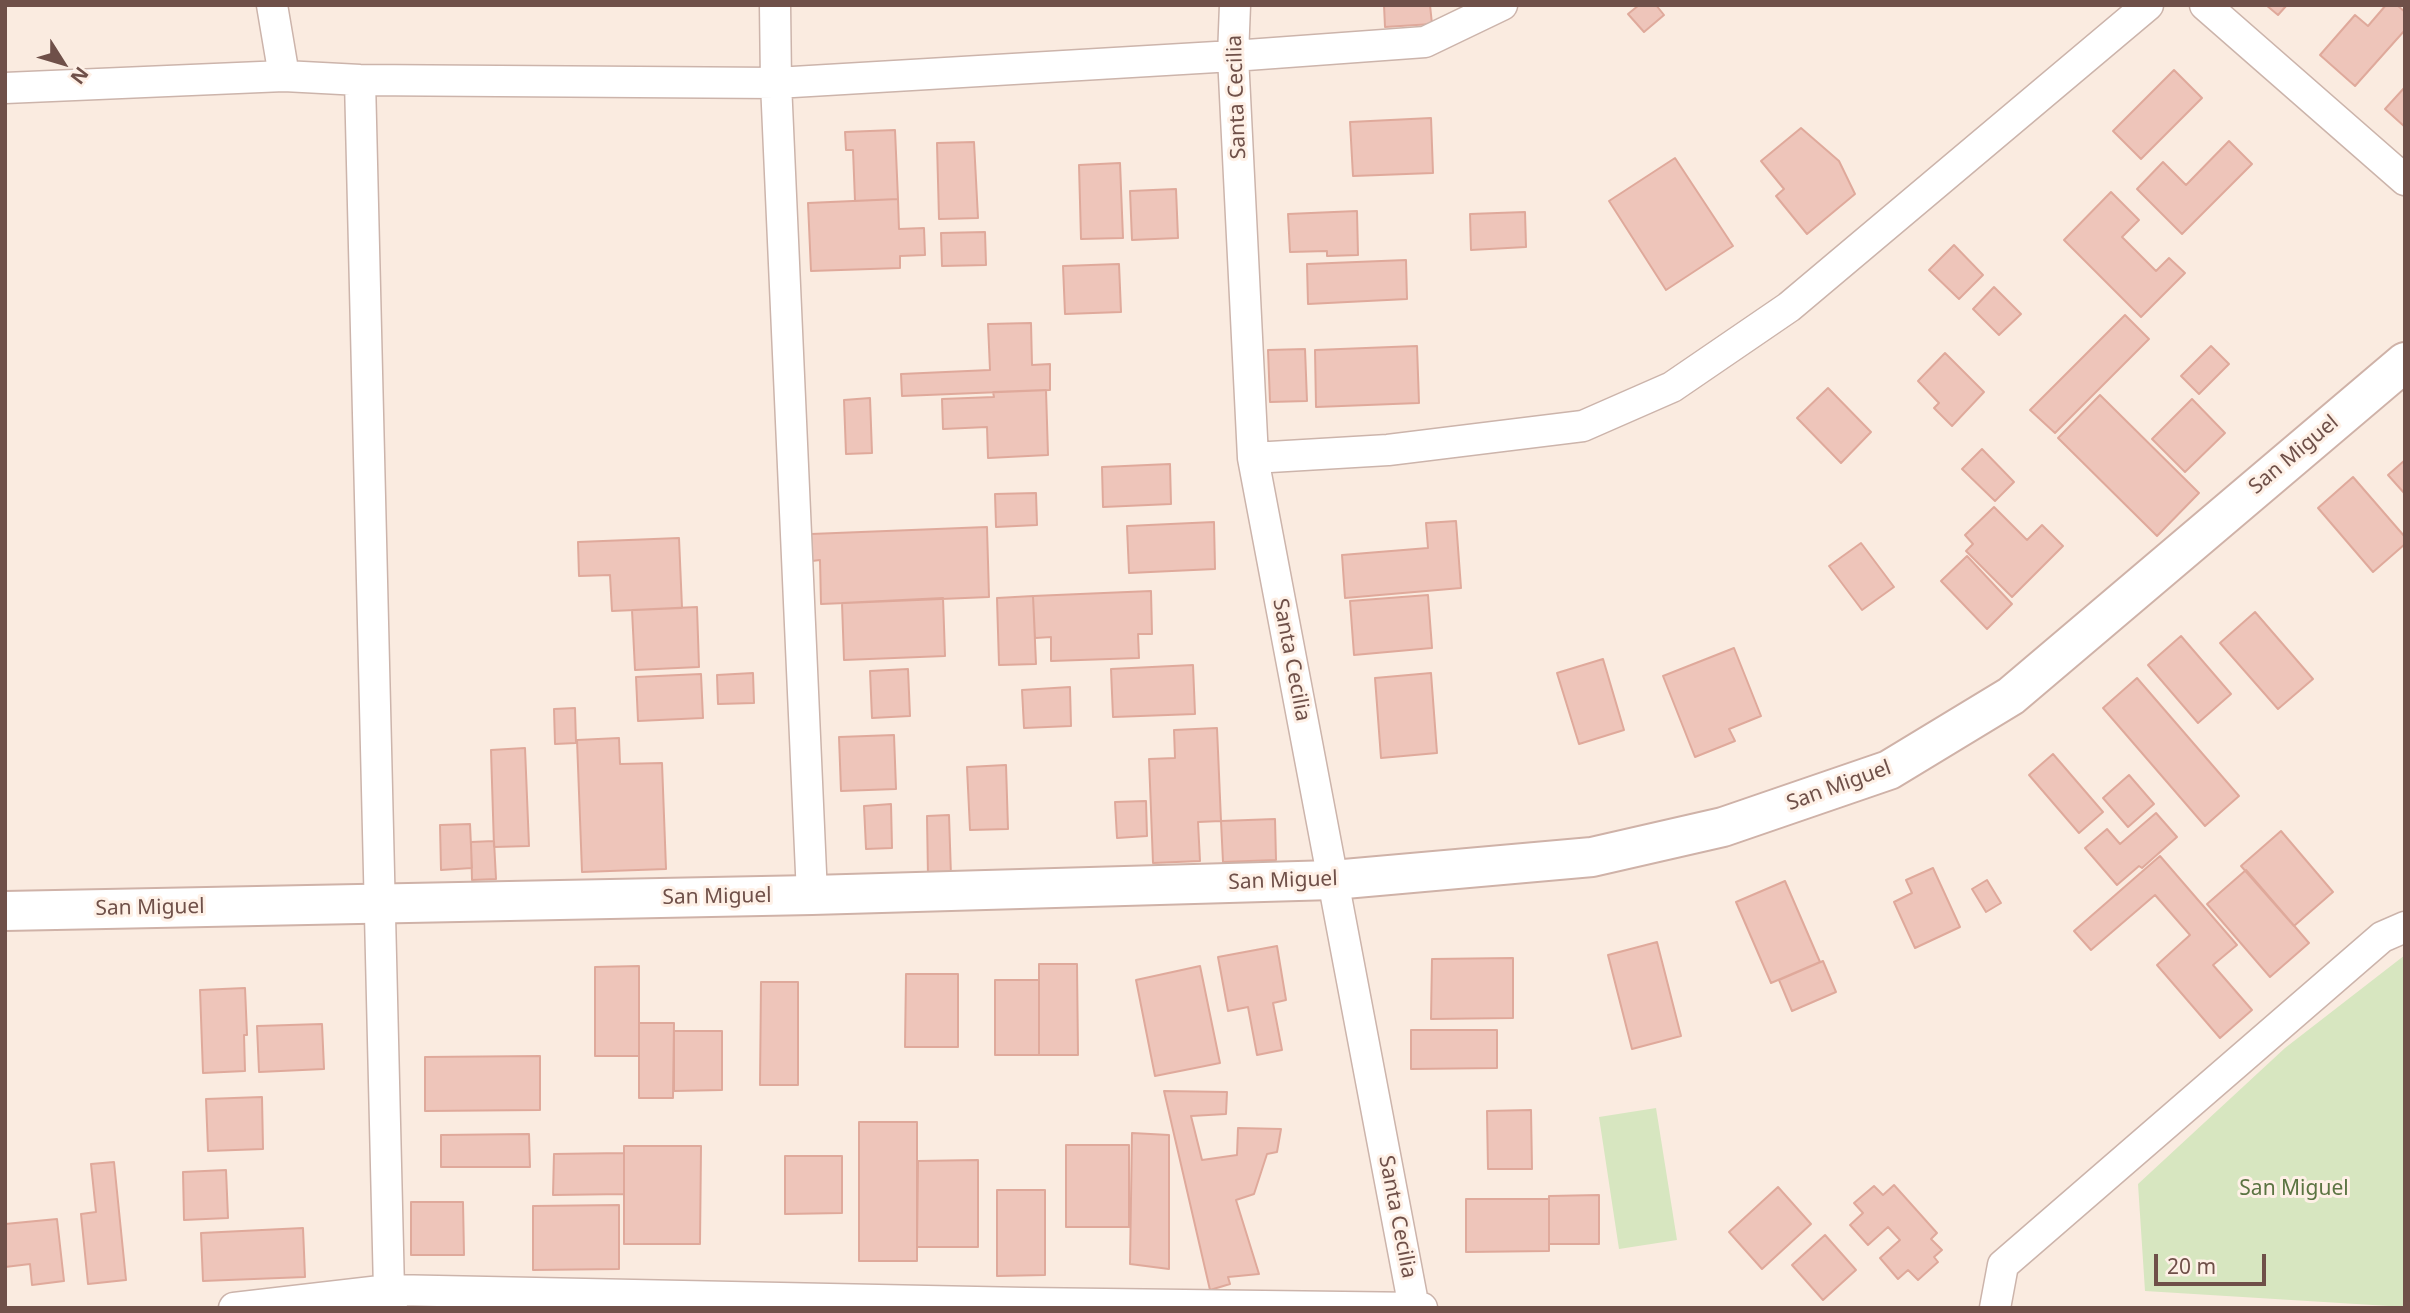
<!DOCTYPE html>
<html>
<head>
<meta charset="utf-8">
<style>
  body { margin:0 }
  #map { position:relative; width:2410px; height:1313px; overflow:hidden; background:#faebe0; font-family:"Noto Sans",sans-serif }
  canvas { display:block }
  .frame { position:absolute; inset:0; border:7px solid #6f5049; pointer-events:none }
  .north { position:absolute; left:28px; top:28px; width:70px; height:70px; -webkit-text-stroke:5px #fef0e6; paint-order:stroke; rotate:127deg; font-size:19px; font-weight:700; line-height:28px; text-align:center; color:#6f5049 }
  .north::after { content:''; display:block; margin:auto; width:24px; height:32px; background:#6f5049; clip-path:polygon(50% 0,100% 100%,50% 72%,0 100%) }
  .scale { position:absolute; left:2154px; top:1254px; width:112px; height:32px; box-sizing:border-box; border:4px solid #6f5049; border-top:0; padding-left:9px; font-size:21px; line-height:24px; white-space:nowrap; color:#6f5049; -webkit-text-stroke:5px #fef0e6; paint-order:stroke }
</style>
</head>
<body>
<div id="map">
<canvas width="2410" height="1313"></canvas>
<div class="frame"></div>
<div class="north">N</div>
<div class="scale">20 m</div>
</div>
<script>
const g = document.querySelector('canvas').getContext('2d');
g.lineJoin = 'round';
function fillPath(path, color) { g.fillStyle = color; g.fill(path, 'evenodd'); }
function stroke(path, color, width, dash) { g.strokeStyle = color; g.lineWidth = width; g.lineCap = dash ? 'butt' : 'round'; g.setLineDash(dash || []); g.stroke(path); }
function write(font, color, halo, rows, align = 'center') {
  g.font = font + ' "Noto Sans",sans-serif'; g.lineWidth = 6; g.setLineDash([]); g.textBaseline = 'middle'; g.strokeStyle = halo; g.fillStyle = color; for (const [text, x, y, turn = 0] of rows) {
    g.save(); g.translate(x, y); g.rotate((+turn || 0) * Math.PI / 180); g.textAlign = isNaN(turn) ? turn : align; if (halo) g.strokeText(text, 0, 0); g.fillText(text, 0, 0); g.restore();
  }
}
fillPath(new Path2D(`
  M2405 955V1307L2145 1291 2138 1184 2285 1048Z
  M1656 1108 1677 1240 1619 1249 1599 1117Z`), '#d7e6c0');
const building = new Path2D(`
  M1384 5H1430L1432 24 1385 27Z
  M1639 5H1656L1664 15 1644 32 1628 14Z
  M2266 5H2287L2278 15Z
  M2386 5H2397L2405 12V30L2355 86 2320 55 2355 15 2368 26Z
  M2174 70 2202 98 2141 159 2113 131Z
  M2405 87V127L2385 109Z
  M1431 118 1433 173 1353 176 1350 122Z
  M1801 128 1839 161 1855 194 1807 234 1776 196 1784 189 1761 161Z
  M895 130 898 199 855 201 853 150H846L845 132Z
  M2229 141 2252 164 2182 234 2137 189 2163 162 2186 185Z
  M974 142 978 218 939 219 937 143Z
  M1675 158 1733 246 1666 290 1609 201Z
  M1120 163 1123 238 1081 239 1079 165Z
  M1176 189 1178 238 1132 240 1130 191Z
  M2111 192 2139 220 2122 237 2156 271 2169 258 2185 273 2141 317 2064 240Z
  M898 199 899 229 924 228 925 255 900 256V268L811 271 808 203Z
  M1357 211 1358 255 1327 256V251L1290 252 1288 214Z
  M1525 212 1526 247 1471 250 1470 214Z
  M985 232 986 265 942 266 941 233Z
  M1954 245 1983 275 1959 299 1929 270Z
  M1406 260 1407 299 1308 304 1307 264Z
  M1119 264 1121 312 1065 314 1063 266Z
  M1994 287 2021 314 1999 335 1973 309Z
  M2125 315 2149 339 2055 433 2030 410Z
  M1031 323 1032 365 1050 364V390L902 396 901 374 990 370 988 324Z
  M1417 346 1419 403 1316 407 1315 350Z
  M2211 346 2229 364 2199 394 2181 376Z
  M1305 349 1307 401 1270 402 1268 350Z
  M1945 353 1984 392 1952 426 1934 408 1939 403 1918 381Z
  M1828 388 1871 432 1841 463 1797 418Z
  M1046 390 1048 455 988 458 987 427 943 429 942 399 994 397 993 392Z
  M2100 395 2199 493 2157 536 2058 438Z
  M870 398 872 453 846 454 844 400Z
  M2192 399 2225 433 2185 472 2152 439Z
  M1982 449 2014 482 1995 501 1962 469Z
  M2405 460V494L2388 475Z
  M1170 464 1171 504 1103 507 1102 467Z
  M2353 477 2405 537V544L2373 572 2318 508Z
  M1036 493 1037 525 996 527 995 494Z
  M1994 507 2027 540 2042 525 2063 546 2012 597 1966 551 1973 544 1965 535Z
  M1456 521 1461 588 1345 598 1342 555 1428 548 1426 523Z
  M1214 522 1215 569 1129 573 1127 526Z
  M987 527 989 597 821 604 820 560 812 561 811 534Z
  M679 538 682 608 612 611 610 575 579 576 578 542Z
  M1861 543 1894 587 1862 610 1829 566Z
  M1967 556 2012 604 1987 629 1941 581Z
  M1151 591 1152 634H1138L1139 658 1051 661V637L1035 638 1033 596Z
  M1428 595 1432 648 1354 655 1350 601Z
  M1033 596 1036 664 999 665 997 598Z
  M943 598 945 656 844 660 842 603Z
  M697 607 699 667 635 670 632 610Z
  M2255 612 2313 679 2278 709 2220 643Z
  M2181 636 2231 694 2198 723 2148 665Z
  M1734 648 1761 716 1729 729 1735 741 1695 757 1663 676Z
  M1603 659 1624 730 1579 744 1557 673Z
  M1193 665 1195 714 1113 717 1111 669Z
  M908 669 910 716 872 718 870 671Z
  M753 673 754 703 718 704 717 675Z
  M1431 673 1437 753 1381 758 1375 678Z
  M701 674 703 718 638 721 636 677Z
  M2137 678 2239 796 2205 826 2103 708Z
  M1070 687 1071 726 1024 728 1022 690Z
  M575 708 576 743 555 744 554 709Z
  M1217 728 1221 821 1198 822 1200 861 1153 863 1149 759 1175 758 1174 730Z
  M894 735 896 789 841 791 839 737Z
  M619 738 620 764 662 763 666 869 582 872 577 740Z
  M525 748 529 846 494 847 491 750Z
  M2053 754 2103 812 2079 833 2029 775Z
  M1006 765 1008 829 970 830 967 767Z
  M2129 775 2154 804 2128 827 2103 798Z
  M1146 801 1147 836 1117 838 1115 802Z
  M891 804 892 848 866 849 864 806Z
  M2156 813 2177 837 2142 868 2139 866 2117 885 2085 848 2107 829 2120 844Z
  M949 815 951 876 928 877 927 816Z
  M1275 819 1276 860 1223 862 1221 821Z
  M470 824 472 868 441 870 440 825Z
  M2281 831 2333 892 2294 926 2241 866Z
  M494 841 496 879 472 880 471 842Z
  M2160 856 2237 945 2213 965 2252 1010 2220 1038 2157 965 2190 935 2155 895 2091 950 2074 931Z
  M1933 868 1960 927 1915 948 1894 902 1912 893 1906 880Z
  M2246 870 2309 943 2270 977 2207 904Z
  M1987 880 2001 903 1986 912 1972 889Z
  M1785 881 1820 962 1771 983 1736 902Z
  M1657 942 1681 1036 1632 1049 1608 955Z
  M1277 946 1286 1000 1273 1003 1282 1050 1257 1055 1248 1007 1228 1011 1218 957Z
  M1513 958V1018L1431 1019 1432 959Z
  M1823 961 1836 992 1792 1011 1779 980Z
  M1039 964H1077L1078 1055H1039Z
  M639 966V1056H595V967Z
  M1200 966 1220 1063 1155 1076 1136 980Z
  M906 974H958V1047H905Z
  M995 980H1039V1055H995Z
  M761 982H798V1085H760Z
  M245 988 247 1035H244L245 1071 203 1073 200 990Z
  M639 1023H674L673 1098H639Z
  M322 1024 324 1069 259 1072 257 1026Z
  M1411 1030H1497V1068L1411 1069Z
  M674 1031H722V1090L674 1091Z
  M540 1056V1110L425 1111V1057Z
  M1164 1091 1227 1092 1226 1114 1191 1116 1202 1160 1237 1155 1238 1128 1281 1129 1277 1152 1267 1154 1254 1194 1236 1200 1259 1274 1228 1277 1230 1284 1210 1290Z
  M262 1097 263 1149 208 1151 206 1099Z
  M1531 1110 1532 1169H1488L1487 1111Z
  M859 1122H917V1261H859Z
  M1132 1133 1169 1135V1269L1130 1264Z
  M529 1134 530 1167H441V1135Z
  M1066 1145H1129V1227H1066Z
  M624 1146H701L700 1244H624Z
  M624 1153V1194L553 1195 554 1154Z
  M785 1156H842V1213L785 1214Z
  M978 1160V1247H917L918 1161Z
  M114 1162 126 1280 88 1284 81 1214 96 1212 91 1164Z
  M226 1170 228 1218 184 1220 183 1172Z
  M1894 1185 1937 1233 1931 1239 1942 1250 1934 1257 1938 1262 1918 1280 1908 1270 1898 1279 1880 1258 1900 1240 1888 1227 1868 1245 1850 1225 1863 1213 1854 1203 1874 1186 1883 1195Z
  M1778 1187 1811 1224 1762 1269 1729 1232Z
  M997 1190H1045V1275L997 1276Z
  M1599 1195V1244H1549V1196Z
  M1466 1199H1549V1251L1466 1252Z
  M411 1202H463L464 1255H411Z
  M619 1205V1269L533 1270V1206Z
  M57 1219 64 1281 32 1285 30 1264 5 1267V1224Z
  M303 1228 305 1277 203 1281 201 1233Z
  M1825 1235 1856 1270 1823 1300 1792 1265Z`);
fillPath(building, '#eec5ba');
stroke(building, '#dfa99b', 2);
const street = new Path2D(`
  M272 5 284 76
  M775 5 776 83 812 895
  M1235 5 1233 56 1253 458 1414 1308
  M2205 5 2405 180
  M360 80 389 1290 392 1308
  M5 88 284 76 360 80 776 83 1233 56 1425 42 1502 5
  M1253 458 1388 450 1583 426 1672 387 1789 307 2148 5
  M234 1308 389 1290 1025 1303 1422 1308
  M1995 1308 2003 1265 2382 937 2405 927`);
const secondary = new Path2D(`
  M5 911 812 895 1333 880 1592 857 1723 827 1889 770 2011 696 2405 362`);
stroke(street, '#ccb4ab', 33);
stroke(secondary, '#cfb2a8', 42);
stroke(street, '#fff', 30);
stroke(secondary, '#fff', 38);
write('21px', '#6f5049', '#fef0e6', [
  ["Santa Cecilia",1237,97,-92],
  ["San Miguel",2294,455,-40],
  ["Santa Cecilia",1291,660,79],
  ["San Miguel",1839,786,-20],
  ["San Miguel",1283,881,-2],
  ["San Miguel",717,897,-1],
  ["San Miguel",150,908,-1],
  ["Santa Cecilia",1397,1217,79]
]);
write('21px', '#5b7442', '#fef0e6', [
  ["San Miguel",2294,1189]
]);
</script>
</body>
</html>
